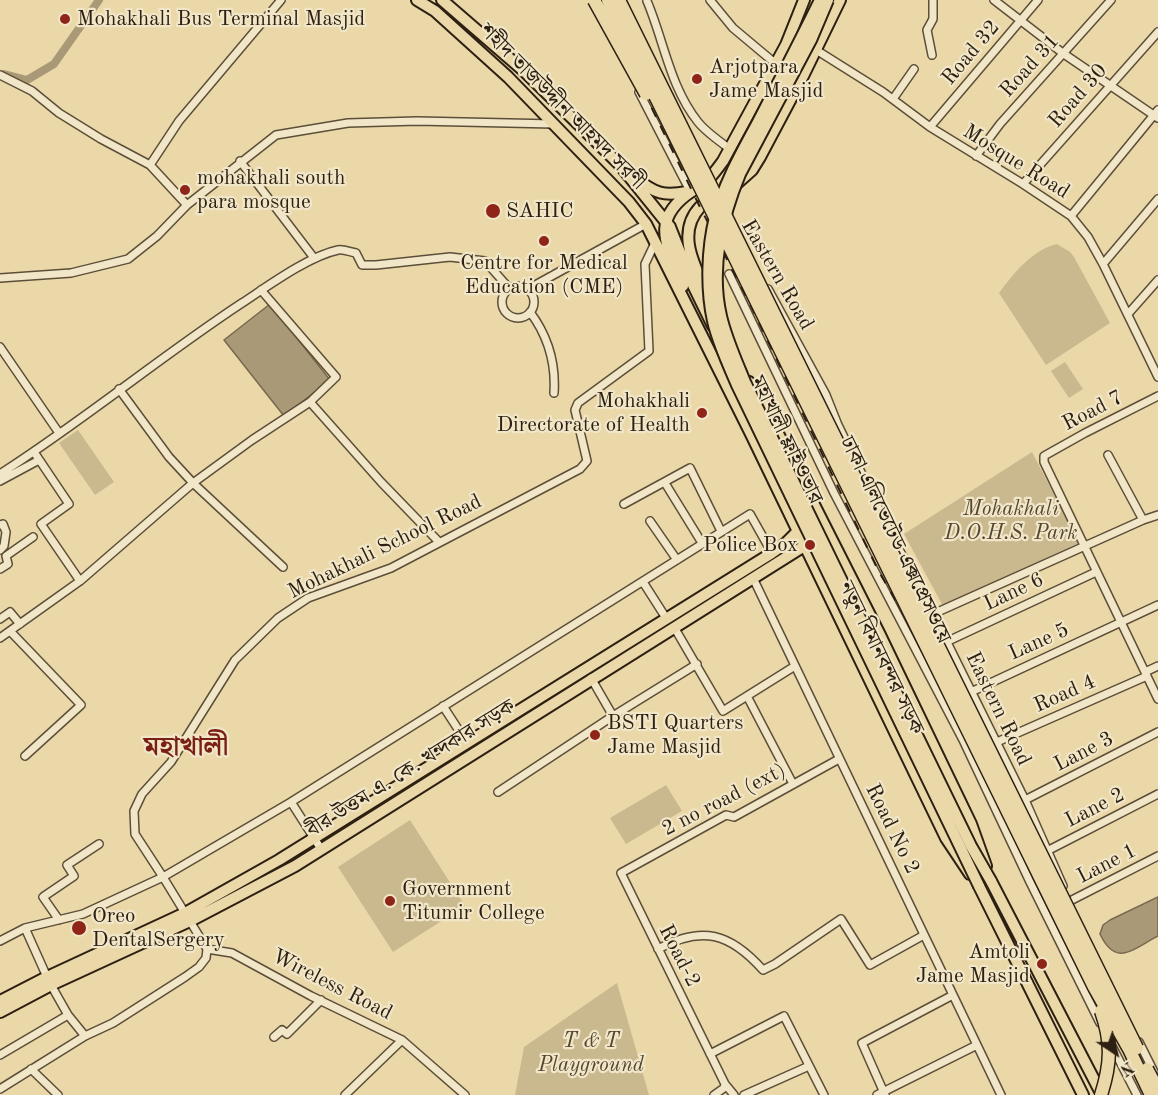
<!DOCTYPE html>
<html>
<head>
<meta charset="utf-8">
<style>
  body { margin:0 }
  #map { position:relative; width:1158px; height:1095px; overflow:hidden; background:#ead8a9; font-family:"Old Standard TT",serif }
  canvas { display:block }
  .north { position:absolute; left:1086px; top:1023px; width:60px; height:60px; -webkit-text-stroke:4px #f1e6c7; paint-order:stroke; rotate:145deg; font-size:16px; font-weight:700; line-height:24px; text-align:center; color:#2d2012 }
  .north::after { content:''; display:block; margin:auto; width:21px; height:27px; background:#2d2012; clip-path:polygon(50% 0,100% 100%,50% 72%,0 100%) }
</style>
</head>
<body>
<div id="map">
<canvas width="1158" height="1095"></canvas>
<div class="north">N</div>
</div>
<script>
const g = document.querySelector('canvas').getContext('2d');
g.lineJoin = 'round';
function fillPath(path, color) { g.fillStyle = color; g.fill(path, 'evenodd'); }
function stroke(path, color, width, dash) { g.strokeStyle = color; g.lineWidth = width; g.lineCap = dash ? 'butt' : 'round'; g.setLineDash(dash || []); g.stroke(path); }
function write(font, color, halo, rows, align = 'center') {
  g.font = font + ' "Old Standard TT","Noto Serif Bengali",serif'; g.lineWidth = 4.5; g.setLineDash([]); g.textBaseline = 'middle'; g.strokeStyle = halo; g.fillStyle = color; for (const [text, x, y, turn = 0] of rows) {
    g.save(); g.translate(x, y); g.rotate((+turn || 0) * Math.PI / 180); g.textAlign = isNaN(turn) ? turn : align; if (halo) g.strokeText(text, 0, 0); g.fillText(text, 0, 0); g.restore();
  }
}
fillPath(new Path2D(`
  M1057 244 1070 252 1074 257 1110 323 1046 365 999 293C1013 274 1032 250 1057 244Z
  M1065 362 1083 389 1069 398 1051 371Z
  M78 430 114 482 95 495 59 443Z
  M1032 452 1079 543 943 606 904 534Z
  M666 785 682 811 626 844 610 818Z
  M410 820 465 906 393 952 338 867Z
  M617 983 649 1095H515L524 1047Z`), '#cab98f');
const water = new Path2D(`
  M270 304 330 380 284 416 224 340Z
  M1158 897V936C1133 949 1116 968 1100 934L1103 925 1110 920Z`);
fillPath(water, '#aa9976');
stroke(water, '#78694e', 1.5);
stroke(new Path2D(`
  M4 74 27 80 54 64 99 0`), '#aa9976', 8);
const minor = new Path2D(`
  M710 0 733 28 776 64
  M994 0 1064 54 1158 118
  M647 1C664 41 670 87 698 122 706 132 719 141 730 149
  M813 48 883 92 930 127 1023 184 1071 216 1088 237 1103 264 1158 377
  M932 55 927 30 933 19V0
  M0 75 32 91 59 113 101 139 150 165 187 205
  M639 92 690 191
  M893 99 914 69
  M930 127 1038 0
  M976 156 1000 124 1111 0
  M240 161 314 258
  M150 165 179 121 281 0
  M1023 184 1158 32
  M1071 216 1158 110
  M655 243 645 264 649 351 578 403 575 410 587 461 580 469 391 568 308 598 278 618 235 660 171 762 142 794 134 811 135 834 163 877 291 802 750 514 772 553
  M1103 264 1158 199
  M729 274 834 493 964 742 1030 882 1100 1023
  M0 278 71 273 128 259 157 236 187 205 276 135 348 123 417 121 554 124
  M502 302a16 16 0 1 1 32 0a16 16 0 1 1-32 0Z
  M528 289 646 224
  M768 289 826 395 838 425 892 536 933 614 1025 800 1063 886
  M530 312C548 336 556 362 554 393
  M1128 314 1158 280
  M0 347 59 433
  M119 389 169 457 193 483 283 567
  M1158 396 1085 433 1044 456V462L1158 699
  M310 402 381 482 439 542
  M34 452 69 504 41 524 80 581
  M1108 455 1143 520
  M0 474C83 421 160 357 242 303 268 286 309 256 338 250 344 249 350 252 356 253L362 265H376L450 257 485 261 509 288
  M0 481 39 460
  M665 483 702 543
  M624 504 690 468 721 531
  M650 521 677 560
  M0 525 3 524 6 532 4 546 0 550
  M0 569 8 564 6 556 33 537
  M753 578 1001 1095
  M643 582 666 618
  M933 614 1143 520 1158 515
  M0 619 10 612 20 624
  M674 627 723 711 795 666
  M10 631 81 705 25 756
  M0 638 80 581 193 483 252 440 310 402 336 377 261 290
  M946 642 1096 572
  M1145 672 1158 666
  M591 678 613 716
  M971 692 1158 605
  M747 696 793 784
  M443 706 467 743
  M997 742 1147 676
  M498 792 613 716 697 664
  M1025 800 1158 732
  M291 802 321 849
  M1047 851 1158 794
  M1070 901 1158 856
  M59 920 43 897 74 876 67 865 99 844
  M25 928 47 977
  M0 941 25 928 83 914 163 877 207 949 232 953 311 996 402 1040 465 1095
  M658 949C702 925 730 933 763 970L775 964 841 919 870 965 924 935
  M51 985 68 1015 85 1036
  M274 1037 282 1030 287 1034 321 1000
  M1139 1042 1154 1072
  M1112 1046 1137 1095
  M710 1054 784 1016 824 1095
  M0 1055 68 1015
  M31 1069 58 1095
  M725 1084 734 1095
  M0 1089 85 1036 113 1023 185 977 199 967 206 958 207 949
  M345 1095 402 1040
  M714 1095 724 1088 725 1084 621 873 726 815 734 817 839 759
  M744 1095 809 1066
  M877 1095 977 1045
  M885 1095 862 1043 953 995`);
const primary = new Path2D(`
  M417 0 435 11 508 77 629 202 646 224 751 434 946 838 970 874
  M442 0 524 71 620 165 670 227 693 285 713 326
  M636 178C655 194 664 196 687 192
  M700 207C675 234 696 268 708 296
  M683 286C668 247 648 220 692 191
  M749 382 760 398 879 633 971 824 986 866
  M0 1001 47 977 185 913 279 860 772 553 785 544 801 528
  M0 1012 51 985 190 921 295 866 809 543`);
const trunk = new Path2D(`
  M734 186 752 170 760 157 803 76 840 0
  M692 191C705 186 715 172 723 161L786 45 804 0
  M991 881 1102 1095
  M979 886 1083 1095`);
stroke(minor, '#5c4e38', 10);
stroke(primary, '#2d2012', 14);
stroke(trunk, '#2d2012', 14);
stroke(minor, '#f1e6c7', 7);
stroke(primary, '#ead8a9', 10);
stroke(trunk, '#ead8a9', 10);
stroke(new Path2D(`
  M607 0 705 204 756 301 884 566 950 681 1071 939 1114 1010 1155 1095`), '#2d2012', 1.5);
stroke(new Path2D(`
  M599 0 700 207 750 304 878 570 944 684 1065 942 1111 1011 1150 1095`), '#2d2012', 2, [10, 10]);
const trunkBridge = new Path2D(`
  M820 0C800 41 779 81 758 122 742 152 724 183 715 217 707 249 706 289 713 321 718 343 728 364 737 385L979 886
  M828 0 811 40 740 174C722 217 710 269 721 316 726 338 736 360 745 382L971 846 991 881`);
const motorwayBridge = new Path2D(`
  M594 0 646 94
  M608 0 1094 987 1129 1049 1151 1095
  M619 0 1137 1048
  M1147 1069 1158 1090
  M1101 1095C1111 1064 1112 1042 1101 1011`);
stroke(trunkBridge, '#2d2012', 14, []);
stroke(motorwayBridge, '#2d2012', 15, []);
stroke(trunkBridge, '#ead8a9', 10);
stroke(motorwayBridge, '#ead8a9', 12);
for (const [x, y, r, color] of [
  [65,19,6,"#8f2418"],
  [697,79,6,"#8f2418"],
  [185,190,6,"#8f2418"],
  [493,211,8,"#8f2418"],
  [544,241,6,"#8f2418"],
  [702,413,6,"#8f2418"],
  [810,545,6,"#8f2418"],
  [595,735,6,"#8f2418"],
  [390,901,6,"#8f2418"],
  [79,928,8,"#8f2418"],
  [1042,964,6,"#8f2418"]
]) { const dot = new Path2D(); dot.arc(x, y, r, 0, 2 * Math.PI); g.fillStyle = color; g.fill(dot); stroke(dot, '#f1e6c7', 2); }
write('21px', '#2d2012', '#f1e6c7', [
  ["Mohakhali Bus Terminal Masjid",77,19],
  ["Arjotpara",709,67],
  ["Jame Masjid",709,91],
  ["mohakhali south",197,178],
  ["para mosque",197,202],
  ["SAHIC",506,211],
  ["Centre for Medical",544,263,"center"],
  ["Education (CME)",544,287,"center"],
  ["Mohakhali",690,401,"right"],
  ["Directorate of Health",690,425,"right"],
  ["Police Box",798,545,"right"],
  ["BSTI Quarters",607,723],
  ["Jame Masjid",607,747],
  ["Government",402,889],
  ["Titumir College",402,913],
  ["Oreo",92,916],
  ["DentalSergery",92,940],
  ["Amtoli",1030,952,"right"],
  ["Jame Masjid",1030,976,"right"]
], 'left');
write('21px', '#2d2012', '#f1e6c7', [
  ["Road 32",971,53,-50],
  ["Road 31",1030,66,-48],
  ["Road 30",1078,96,-49],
  ["শহীদ তাজউদ্দীন আহমদ সরণী",562,107,45],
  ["Mosque Road",1016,162,32],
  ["Eastern Road",777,275,60],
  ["Road 7",1093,411,-27],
  ["মহাখালী ফ্লাইওভার",786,440,64],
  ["ঢাকা এলিভেটেড এক্সপ্রেসওয়ে",895,540,64],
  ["Mohakhali School Road",385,547,-26],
  ["Lane 6",1014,592,-25],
  ["Lane 5",1039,642,-24],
  ["নতুন বিমানবন্দর সড়ক",881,658,64],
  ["Road 4",1065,694,-24],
  ["Eastern Road",998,709,64],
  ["Lane 3",1084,752,-27],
  ["বীর উত্তম এ. কে. খন্দকার সড়ক",411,769,-32],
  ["2 no road (ext)",724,800,-27],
  ["Lane 2",1095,808,-27],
  ["Road No 2",892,829,64],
  ["Lane 1",1107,864,-27],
  ["Road-2",679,956,63],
  ["Wireless Road",332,985,27]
]);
write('italic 21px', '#544631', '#f1e6c7', [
  ["Mohakhali",1011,509],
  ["D.O.H.S. Park",1011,533],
  ["T & T",591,1041],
  ["Playground",591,1065]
]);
write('bold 27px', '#7a1f14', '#f1e6c7', [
  ["মহাখালী",186,748]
]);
</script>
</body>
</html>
